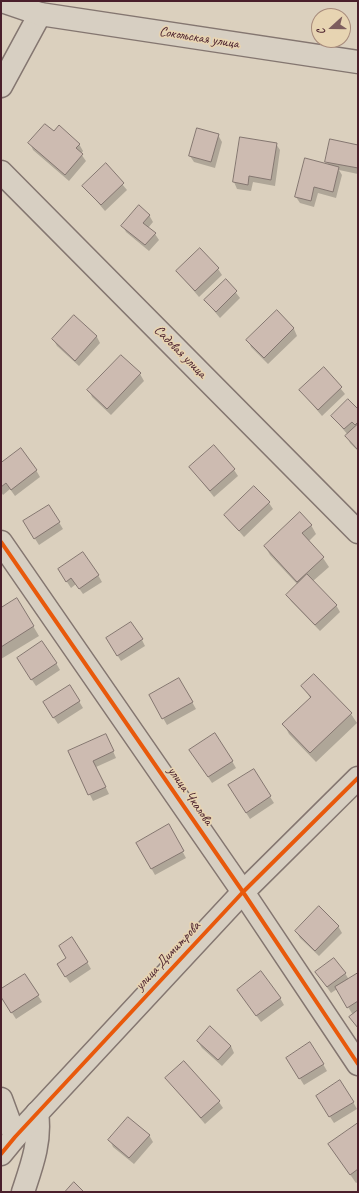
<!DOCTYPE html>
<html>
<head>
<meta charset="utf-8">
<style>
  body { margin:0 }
  #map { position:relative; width:359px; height:1193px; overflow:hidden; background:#dbd0be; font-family:Caveat,sans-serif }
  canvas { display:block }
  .frame { position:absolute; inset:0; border:2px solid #4a1f2b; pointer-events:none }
  .north { position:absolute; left:311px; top:8px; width:40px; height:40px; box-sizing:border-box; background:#e7d4b2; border:1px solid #a88c7c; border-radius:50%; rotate:249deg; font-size:11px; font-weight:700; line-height:16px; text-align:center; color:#4a1f2b }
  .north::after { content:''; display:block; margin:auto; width:14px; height:18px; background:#7d5d5e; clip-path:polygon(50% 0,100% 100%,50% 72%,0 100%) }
</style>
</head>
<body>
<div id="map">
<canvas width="359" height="1193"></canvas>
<div class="frame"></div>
<div class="north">С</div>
</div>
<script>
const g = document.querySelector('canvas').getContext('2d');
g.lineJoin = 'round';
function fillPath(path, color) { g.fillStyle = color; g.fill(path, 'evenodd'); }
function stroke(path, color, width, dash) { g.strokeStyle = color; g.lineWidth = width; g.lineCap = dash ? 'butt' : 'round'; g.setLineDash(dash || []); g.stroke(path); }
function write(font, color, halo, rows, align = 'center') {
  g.font = font + ' Caveat,sans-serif'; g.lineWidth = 3.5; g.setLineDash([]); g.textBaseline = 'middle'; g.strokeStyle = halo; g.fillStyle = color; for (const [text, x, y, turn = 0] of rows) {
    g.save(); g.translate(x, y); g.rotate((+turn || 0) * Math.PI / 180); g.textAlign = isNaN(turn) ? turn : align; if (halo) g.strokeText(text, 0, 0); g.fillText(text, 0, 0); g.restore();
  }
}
fillPath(new Path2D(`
  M54 133 79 144 83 151 81 154 86 161 69 181 33 150 30 143Z
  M218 135 222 142 215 168 194 162 190 156Z
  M241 138 276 144 280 150 275 186 253 182 251 191 237 189 234 182Z
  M358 146V174L339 170 342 175 336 198 318 193 314 207 300 203 296 197 329 166 326 161Z
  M106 165 127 190 105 211 84 186Z
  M149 215 153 222 148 228 155 234 159 240 149 251 126 232 123 226Z
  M218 269 222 275 199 297 177 271Z
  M226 280 240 298 220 318 205 300Z
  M277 312 294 329 297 336 268 364 251 347 248 340Z
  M74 316 97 337 100 343 79 366 57 346 53 339Z
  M324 368 345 394 322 416 300 390Z
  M140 374 144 381 111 415 92 397 89 390Z
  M358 410V451L350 443 347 436 348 435 332 416Z
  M1 465 36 470 40 477 15 496 10 489 3 495 1 492Z
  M190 467 234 470 238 476 214 497Z
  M269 503 273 509 244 537 225 515Z
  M49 506 63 529 39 545 28 528Z
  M311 525 316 534 308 542 323 558 329 567 313 581 336 605 340 612 320 631 291 601 287 595 298 585 270 555 265 546Z
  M98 575 102 582 83 594 76 584 71 588 63 576Z
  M17 599 39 636 1 659V609Z
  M142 640 145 646 121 661 111 645Z
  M56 663 60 670 36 686 22 665Z
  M314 675 351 714 357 723 316 762 289 734 284 724 311 699 303 687Z
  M179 679 196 709 167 725 150 695Z
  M70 686 83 708 58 724 48 709Z
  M109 742 116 758 96 767 109 794 93 801 69 752Z
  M195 757 232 761 236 768 212 783Z
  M253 770 274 803 250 819 233 792Z
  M168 825 186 858 155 875 137 843Z
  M338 926 342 933 319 956 300 938 296 931Z
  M87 962 91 969 70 983 62 971Z
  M345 973 349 980 358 974V1028L350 1017 353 1015 337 989 331 993 321 979Z
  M25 975 42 1002 16 1019 1 996V990Z
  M242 996 280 998 284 1005 261 1022Z
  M198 1042 231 1046 234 1053 222 1066 202 1048Z
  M287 1058 323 1064 327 1071 304 1085Z
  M166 1078 219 1102 223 1108 205 1124Z
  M353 1102 357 1109 334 1123 321 1103Z
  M358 1124V1182L356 1183 329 1144Z
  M149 1135 153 1142 134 1164 113 1147 110 1140Z`), '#0003');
const building = new Path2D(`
  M45 124 54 131 59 125 80 144 76 148 83 154 65 175 28 143Z
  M197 128 219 134 211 162 189 156Z
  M240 137 277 143 271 180 249 176 248 185 233 182Z
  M330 139 358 145V168L325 162Z
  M305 158 339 167 333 192 314 187 311 201 295 197Z
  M106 163 124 183 101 205 82 186Z
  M139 205 150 215 143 223 156 233 145 245 121 226Z
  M200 248 219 268 195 291 176 271Z
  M226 279 237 291 216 312 204 300Z
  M277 310 294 328 264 358 246 340Z
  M74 315 97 336 75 361 52 339Z
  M121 355 141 373 107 409 87 390Z
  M324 367 342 387 318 410 299 390Z
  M348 399 358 409V422L355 425 352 422 344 429 331 416Z
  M358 424V450L345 436Z
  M214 445 235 469 210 491 189 467Z
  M21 448 37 470 11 490 6 483 1 487V463Z
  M254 486 270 502 239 531 224 515Z
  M49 505 60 522 34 539 23 521Z
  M300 512 312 525 302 533 324 557 297 582 264 546Z
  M83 552 99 575 79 589 71 578 66 582 58 569Z
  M307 574 337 605 315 625 286 595Z
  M17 598 34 626 1 647V608Z
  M131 622 143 639 117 656 106 638Z
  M42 641 57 663 31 680 17 658Z
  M314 674 352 713 310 753 282 724 311 697 301 686Z
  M179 678 193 702 162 719 149 695Z
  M70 685 80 701 53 718 43 702Z
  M215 733 233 761 208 777 189 750Z
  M106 734 114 751 93 761 106 787 88 795 68 751Z
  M254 769 271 796 246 813 228 785Z
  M169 824 184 851 151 869 136 843Z
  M319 906 339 926 315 951 295 931Z
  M72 937 88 962 65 977 57 964 66 958 59 946Z
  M334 958 346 973 327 987 315 972Z
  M261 971 281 998 256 1016 237 990Z
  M358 973V1001L347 1008 335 987Z
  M25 974 39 995 11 1013 1 997V989Z
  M358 1010V1028L349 1017Z
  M210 1026 231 1046 218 1060 197 1041Z
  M310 1042 324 1064 299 1079 286 1058Z
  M184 1061 220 1101 201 1118 165 1078Z
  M340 1080 354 1102 329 1117 316 1096Z
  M128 1117 150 1135 129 1158 108 1140Z
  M358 1123V1169L350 1175 328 1144Z
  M74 1182 84 1192H65Z`);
fillPath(building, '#cdbbb1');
stroke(building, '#847670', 1);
const minor = new Path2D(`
  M1 86 40 14
  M1 172 358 532
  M1 542 243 892 358 1064
  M1 1099 15 1137
  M23 1192C32 1165 41 1141 37 1113`);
const tertiary = new Path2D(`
  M2 1 40 14 358 62
  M1 1154 15 1137 243 892 358 778`);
stroke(minor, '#847670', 25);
stroke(tertiary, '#847670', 25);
stroke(minor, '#d7cfc2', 22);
stroke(tertiary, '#d7cfc2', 22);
stroke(new Path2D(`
  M1 542 243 892 358 1064
  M1 1154 15 1137 243 892 358 778`), '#e8590c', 4);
write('14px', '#4a1f2b', '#e7d4b2', [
  ["Сокольская улица",199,38,9],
  ["Садовая улица",180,352,45],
  ["улица Чкалова",190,796,55],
  ["улица Димитрова",168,956,-47]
]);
</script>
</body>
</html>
